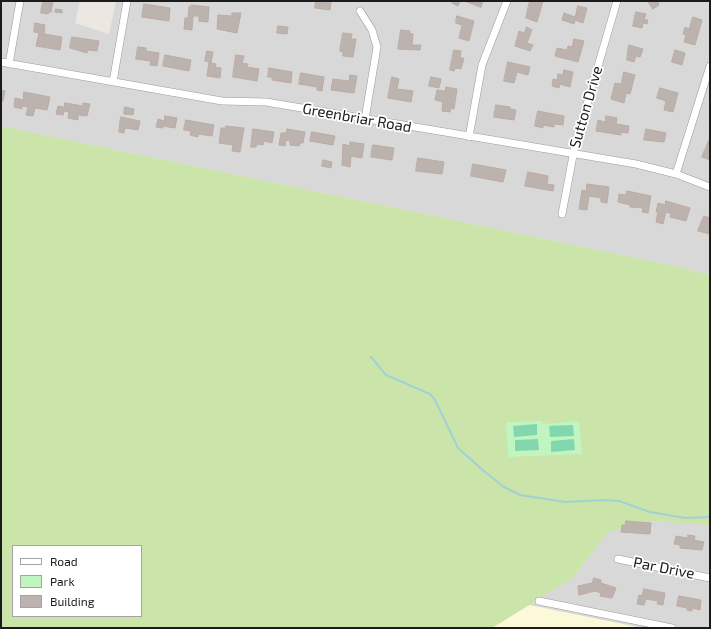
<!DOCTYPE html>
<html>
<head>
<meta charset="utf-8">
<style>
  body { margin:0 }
  #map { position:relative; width:711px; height:629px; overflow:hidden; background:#ece7e1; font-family:"Exo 2",sans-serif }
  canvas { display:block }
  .frame { position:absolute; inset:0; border:2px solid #1b1b1b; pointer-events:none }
  .legend { position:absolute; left:12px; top:545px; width:130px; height:72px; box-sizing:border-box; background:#fff; border:1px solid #a4a4a4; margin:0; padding:5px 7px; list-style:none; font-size:12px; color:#1b1b1b }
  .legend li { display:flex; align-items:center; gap:8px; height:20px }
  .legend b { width:20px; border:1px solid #a4a4a4 }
</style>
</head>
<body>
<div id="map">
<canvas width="711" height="629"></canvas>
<div class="frame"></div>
<ul class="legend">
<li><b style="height:5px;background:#fff"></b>Road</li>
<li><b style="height:11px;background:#c0f5bf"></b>Park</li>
<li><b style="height:11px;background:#bcb2ae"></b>Building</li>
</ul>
</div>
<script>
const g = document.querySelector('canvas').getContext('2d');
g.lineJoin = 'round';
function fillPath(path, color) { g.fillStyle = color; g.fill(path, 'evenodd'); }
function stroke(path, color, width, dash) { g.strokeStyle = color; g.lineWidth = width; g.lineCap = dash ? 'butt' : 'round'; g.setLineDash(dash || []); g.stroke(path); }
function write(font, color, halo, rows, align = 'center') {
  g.font = font + ' "Exo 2",sans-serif'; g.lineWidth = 3.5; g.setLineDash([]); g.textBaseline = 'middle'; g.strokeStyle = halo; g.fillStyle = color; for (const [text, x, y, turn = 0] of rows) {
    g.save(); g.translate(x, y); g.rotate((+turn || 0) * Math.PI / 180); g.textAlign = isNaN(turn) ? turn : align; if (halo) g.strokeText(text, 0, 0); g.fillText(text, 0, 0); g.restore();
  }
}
fillPath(new Path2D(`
  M1 1H80L75 23 109 34 116 1H710V275L675 266 1 126Z
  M654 521 710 525V628H642L529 605 573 578 608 532Z`), '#d9d8d8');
fillPath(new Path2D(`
  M529 605 642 628H492Z`), '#fcf9d9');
fillPath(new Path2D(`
  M1 126 675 266 710 275V525L654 521 608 532 573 578 492 628H1ZM13 546H141V616H13Z`), '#cbe4a9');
fillPath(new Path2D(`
  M543 421V424L579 421 582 454 508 457 506 422Z`), '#c0f5bf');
fillPath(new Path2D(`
  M537 424V435L514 437 513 426Z
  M573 425 574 436 550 437 549 426Z
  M538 439 539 450 515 451V440Z
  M574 439 575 450 551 452V441Z`), '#83d7ae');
stroke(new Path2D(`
  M371 357 386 375 430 394 435 400 458 448 485 472 504 487 520 495 565 502 605 500 619 501 650 512 674 516 685 518 710 517`), '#a3d0d7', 2);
const building = new Path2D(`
  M43 1H53L51 12H49L48 14 41 13Z
  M316 1H331L330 10 315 8Z
  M453 1H460L458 6 452 3Z
  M465 1H483L481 7Z
  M530 1H543L537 22 526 18Z
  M648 1H660L658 2 659 5 653 9Z
  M144 4 170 8 169 21 142 17Z
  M192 5 209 7 208 22 199 21V16H193L192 30 184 29 185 18H188L189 7Z
  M578 6 587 8 583 23 575 20 574 24 562 20 564 13 575 17Z
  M56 9 62 10V13L55 12Z
  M636 12 646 14 644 20H648L647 24 643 23 642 28 633 26Z
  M232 13H241L237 33 217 29 218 15 232 16Z
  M457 16 474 21 469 41 459 38 462 25 456 23Z
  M693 17 702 20 695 45 684 42 686 35 683 34 685 27 689 29Z
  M35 23 45 25 44 34 62 37 60 50 36 46 39 33 34 32Z
  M278 26 288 27 287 34 277 33Z
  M527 27 532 30 527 43 533 45 530 51 515 46 519 31 524 33Z
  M401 30 410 31 409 33 413 34 412 45H421L420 50 398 49Z
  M343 33 352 34 351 39H356L353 57 343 56V52L340 51Z
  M72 37 99 41 97 51 88 50 87 53 70 48Z
  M574 39 584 41 578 62 555 56 557 48 567 50 568 46 572 47Z
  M629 45 643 49 640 57 636 56 634 62 627 60Z
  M138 47 146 48V51L159 53 157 66 150 65 151 61 136 59Z
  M454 50 461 51 460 58H464L461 69 455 68 454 71 450 70Z
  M675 50 685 53 682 65 672 62Z
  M207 51 213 52 211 63 216 64 215 67 221 68 220 78 207 76 209 62 205 61Z
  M165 55 191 60 189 71 163 66Z
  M236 55 244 56 242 63 248 64 247 67 259 69 257 81 233 77Z
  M508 62 530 67 528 75 517 72 514 83 504 81Z
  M269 68 292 72 291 83 272 80V77H268Z
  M564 70 573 72 570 87 560 84 559 88 552 86 553 79 557 80 558 74 563 75Z
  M624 72 635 75 630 94 626 93 624 103 611 99 615 83 621 84Z
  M301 73 324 77 322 91 317 90V87L299 84Z
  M350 75 357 76 354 93 331 90 333 79 349 81Z
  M392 77 399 79 397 89 413 91 411 102 388 98Z
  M431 77 441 79 439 88 429 86Z
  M446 87 457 89 454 109 451 108 450 112 442 111 443 102 435 100 437 90 445 91Z
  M660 88 678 93 673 112 664 110 666 101 657 98Z
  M1 90 5 91 3 101H1Z
  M24 92 50 97 47 110 35 108 33 116 26 115 28 107 22 106V109L14 107 15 98 23 100Z
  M65 103 83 106V103L90 104 87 116 78 115V120L68 118 69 112 64 111 63 115 56 114 58 106 64 107Z
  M496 105 510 107V109L516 110 514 120 494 117Z
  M125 107 134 109 133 115 124 114Z
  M538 111 564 116 563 125 554 124V127L543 125V128L535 126Z
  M165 116 177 118 175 128 163 126V128L156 127 158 119 164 121Z
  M606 116 617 118 616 124 629 126 628 133 621 132V135L596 131 598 120 605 122Z
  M121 117 140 121 138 130 125 128 124 133 119 132Z
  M186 120 214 125 212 136 198 134V137L190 135 191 131 184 130Z
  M226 126 244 128 240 152 232 151 233 145 219 143 221 128H226Z
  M253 129 274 132 272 143 264 141 263 145 257 144 256 147H251Z
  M287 129 305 132 303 143H300L299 146 290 145V141L286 140 285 146 279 145 281 133H286Z
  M646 129 666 133 664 142 644 140Z
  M312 132 335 136 333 145 310 141Z
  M710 138V160L702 157Z
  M350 142 364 144 362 158 351 156 350 167 342 165 343 144 350 146Z
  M373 145 394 148 392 160 371 157Z
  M418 158 444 162 442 174 416 171Z
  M323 160 332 162 331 168 322 166Z
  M473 164 506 170 503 182 471 176Z
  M528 172 548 176 547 184 554 185 553 191 525 186Z
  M587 184 609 187 607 203 601 202V198L589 196 587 210 579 209 582 190 586 191Z
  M627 191 651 196 648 213 642 212 643 208 630 207V205L618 202 619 194 626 195Z
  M666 201 690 208 686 221 670 217 671 214 666 212 663 224 656 222 658 212H656L658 203 665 205Z
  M704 216 710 218V234L698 231Z
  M626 521 651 523 650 534 621 532 622 525H625Z
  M688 535 695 536 694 540 704 542 702 550 680 548V545L674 544 676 536 688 538Z
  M594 578 601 580V583L616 588 612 598 600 596 601 593 595 591 579 595 578 586 592 583Z
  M644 589 665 593 663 605 657 604 658 601 646 599 644 605 637 604 639 595 642 596Z
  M679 596 701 600 700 610 692 608V611L687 610V608L677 606Z`);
fillPath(building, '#bcb2ae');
stroke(building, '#bcaca4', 1);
const street = new Path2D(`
  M360 11 372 30 377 47 365 119
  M1 62 222 101 266 102 636 164 676 174 710 187
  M9 64 20 1
  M113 82 127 1
  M469 137 482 65 507 1
  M676 174 710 66
  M562 214 575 145 617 1
  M618 559 710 578
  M539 601 672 628`);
stroke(street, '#9c9c9c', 8);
stroke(street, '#fff', 7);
write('15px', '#1b1b1b', '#fff', [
  ["Sutton Drive",586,107,-74],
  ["Greenbriar Road",357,118,10],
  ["Par Drive",664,568,11]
]);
</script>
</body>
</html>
